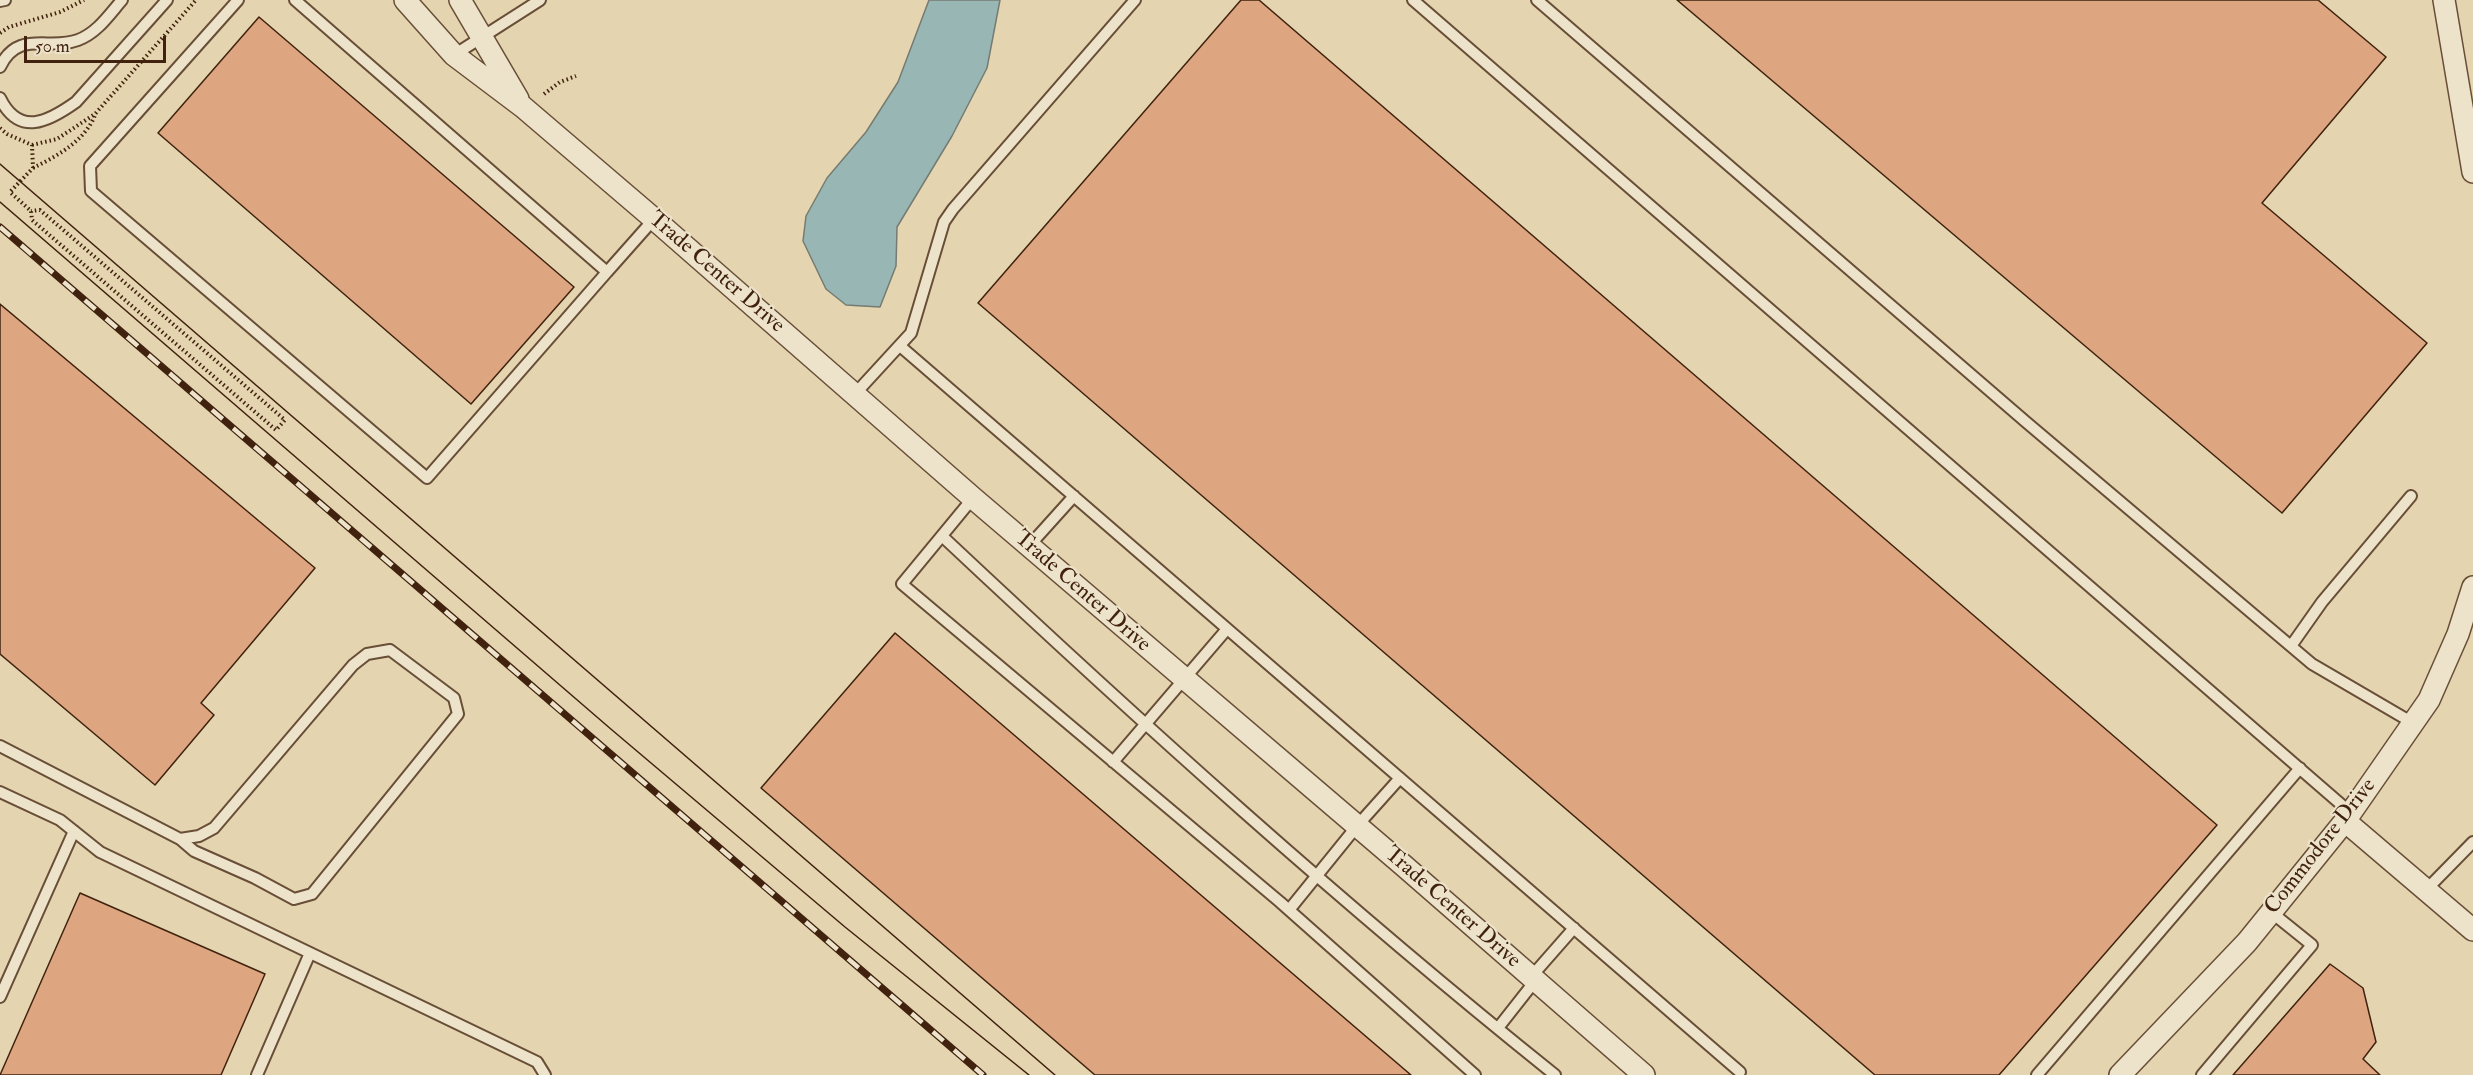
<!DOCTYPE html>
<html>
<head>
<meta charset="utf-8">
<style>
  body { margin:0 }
  #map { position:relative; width:2473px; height:1075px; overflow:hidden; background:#e4d4af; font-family:"IM FELL Double Pica",serif }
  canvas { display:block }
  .scale { position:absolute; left:24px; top:36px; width:142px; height:27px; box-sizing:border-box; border:3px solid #40220f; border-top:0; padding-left:8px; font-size:18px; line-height:21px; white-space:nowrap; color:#40220f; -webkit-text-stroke:4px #ede3cb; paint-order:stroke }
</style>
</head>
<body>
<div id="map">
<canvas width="2473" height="1075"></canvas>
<div class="scale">50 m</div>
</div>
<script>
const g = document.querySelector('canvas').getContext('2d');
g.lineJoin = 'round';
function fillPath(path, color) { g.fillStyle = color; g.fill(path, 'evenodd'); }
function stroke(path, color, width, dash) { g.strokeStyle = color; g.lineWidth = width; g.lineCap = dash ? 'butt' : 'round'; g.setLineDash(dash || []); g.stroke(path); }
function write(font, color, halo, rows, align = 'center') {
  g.font = font + ' "IM FELL Double Pica",serif'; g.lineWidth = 4.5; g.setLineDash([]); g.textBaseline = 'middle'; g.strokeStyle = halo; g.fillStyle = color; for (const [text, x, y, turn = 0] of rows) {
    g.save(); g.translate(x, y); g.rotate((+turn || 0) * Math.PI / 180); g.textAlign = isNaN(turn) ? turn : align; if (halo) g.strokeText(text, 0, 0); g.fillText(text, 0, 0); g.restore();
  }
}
const water = new Path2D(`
  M929 0H1000L987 68 952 136 897 227 896 266 880 307 846 305 826 289 803 241 806 216 827 178 866 132 898 82Z`);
fillPath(water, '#98b7b4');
stroke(water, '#757b72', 1.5);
const building = new Path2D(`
  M1241 0H1259L2217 825 1999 1075H1875L978 303Z
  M1677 0H2318L2386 57 2262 203 2427 343 2282 513Z
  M259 17 574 287 471 404 158 133Z
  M0 304 315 568 201 703 214 715 155 785 0 654Z
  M895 633 1411 1075H1095L761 788Z
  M80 893 265 974 221 1075H0Z
  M2330 964 2363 988 2376 1042 2363 1059 2380 1075H2233Z`);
fillPath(building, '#dda680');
stroke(building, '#40220f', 1.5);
const lane = new Path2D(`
  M238 0 90 166 91 191 427 478 607 272
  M295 0 607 272 654 219
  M1413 0 2351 813
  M1537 0 2026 422 2312 664 2413 723
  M0 1 5 0
  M454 55 540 0
  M0 67C18 29 49 51 78 40 97 33 109 15 122 0
  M0 98C19 137 48 122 76 102L167 0
  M900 346 1740 1072
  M854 395 911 333 944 222 953 209 1135 0
  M973 498 902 584 1280 902 1475 1075
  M942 536C1140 722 1343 905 1555 1075
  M1029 546 1074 496
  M2291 646 2322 602 2411 496
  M0 746 180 839 194 851 255 878 294 899 312 894 458 714 454 698 390 650 367 654 353 665 214 828 199 836 180 839
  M1113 762 1227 629
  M0 792 60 820 100 852 537 1062 545 1075
  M2426 890 2473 842
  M1289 910 1357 826 1400 778
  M1531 977 1574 928
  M0 997 74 831
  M1498 1028 1535 981
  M257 1075 310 953
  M2037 1075 2300 768
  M2202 1075 2312 945 2271 912`);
const street = new Path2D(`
  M405 0 454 55 523 107 654 219 973 498 1403 865 1644 1075
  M460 0 518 99
  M2444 0 2473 172
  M2345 821 2473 930
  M2120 1075 2247 942 2345 821 2429 700 2458 634 2473 587`);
stroke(lane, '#694e37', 14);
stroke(street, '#694e37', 24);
stroke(new Path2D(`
  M0 33 9 27 60 12 84 0
  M544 94 560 82 576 76
  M0 128 7 134 32 145 33 168 10 192 31 211 32 220 276 430 285 420 40 210 31 211
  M32 145 57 139 95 114 196 0
  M33 168C57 156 85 141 95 115`), '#40220f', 4, [1.5, 3]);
stroke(lane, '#ede3cb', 10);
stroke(street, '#ede3cb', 21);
stroke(new Path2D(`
  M0 164 1055 1075
  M0 202 612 730 845 927 1029 1075`), '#40220f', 1.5);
const rail = new Path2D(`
  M0 227 983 1075`);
stroke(rail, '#40220f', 7);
stroke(rail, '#ede3cb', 4.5, [14]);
write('22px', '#40220f', '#ede3cb', [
  ["Trade Center Drive",716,273,41],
  ["Trade Center Drive",1082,592,41],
  ["Commodore Drive",2321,847,-52],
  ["Trade Center Drive",1452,908,41]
]);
</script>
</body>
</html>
